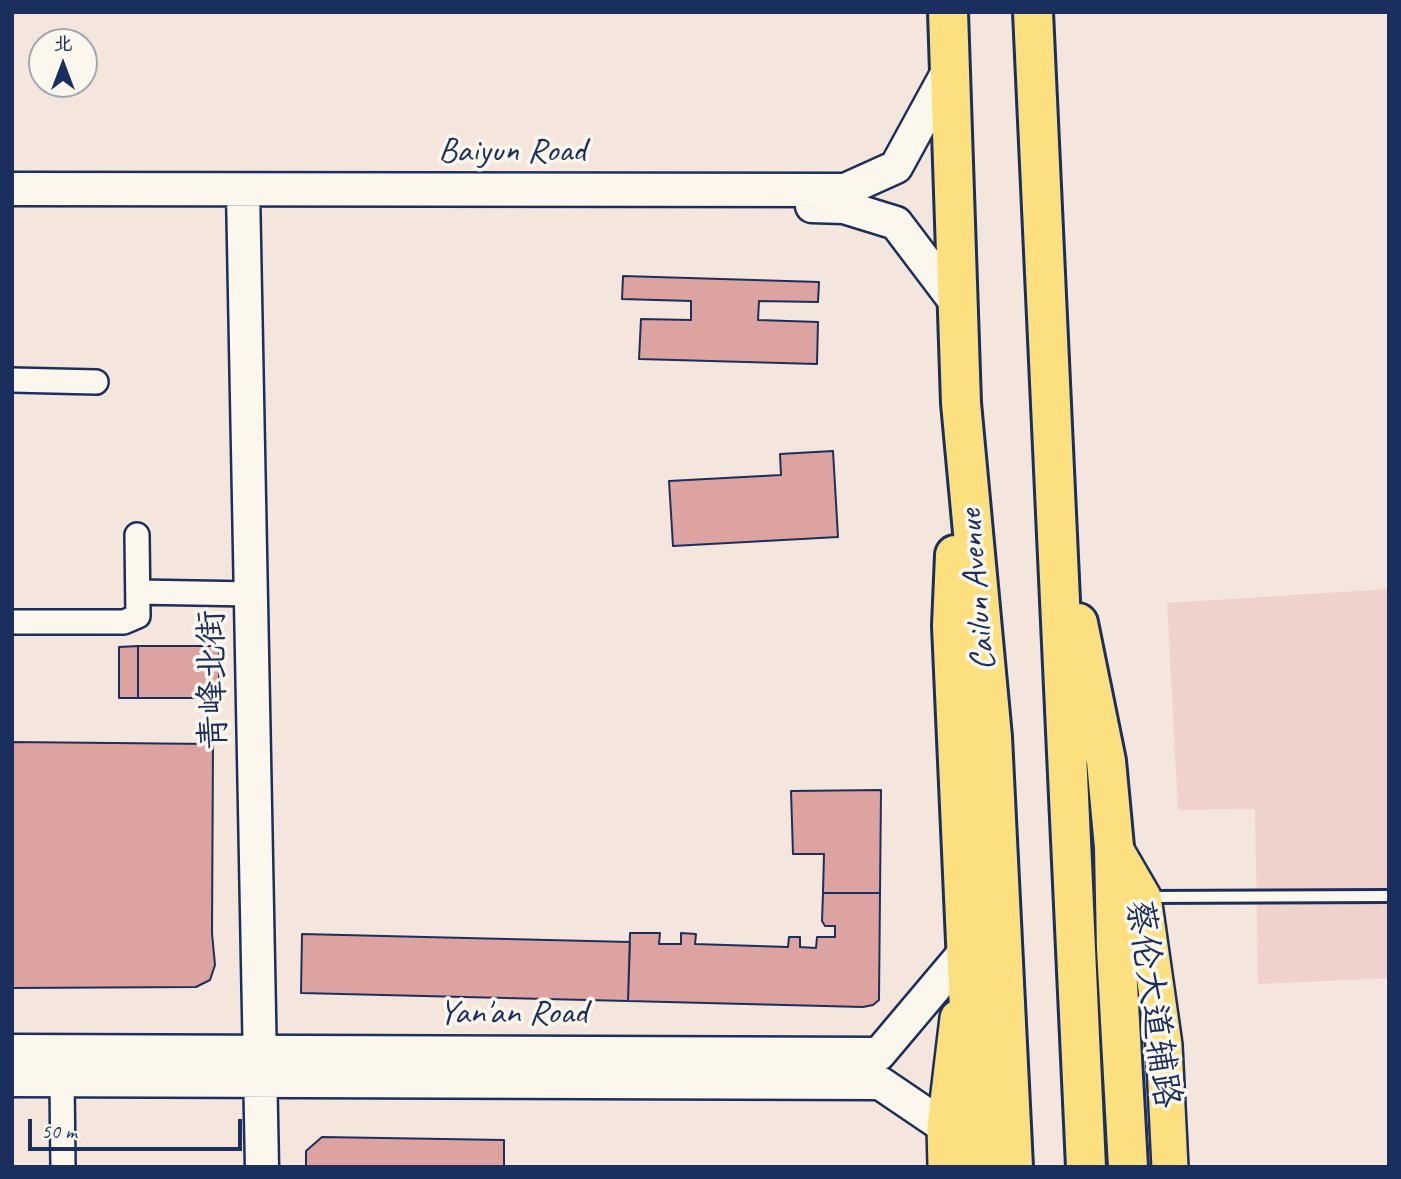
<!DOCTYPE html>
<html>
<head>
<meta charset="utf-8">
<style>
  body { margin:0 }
  #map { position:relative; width:1401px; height:1179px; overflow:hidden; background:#f5e6dd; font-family:Caveat,"LXGW WenKai TC",sans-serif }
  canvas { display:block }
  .frame { position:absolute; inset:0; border:14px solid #1b2f5e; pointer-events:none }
  .north { position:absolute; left:28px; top:28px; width:70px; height:70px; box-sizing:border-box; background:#fbf7ec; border:2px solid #a1a7b3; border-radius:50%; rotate:0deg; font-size:19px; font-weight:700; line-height:28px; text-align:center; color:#1b2f5e }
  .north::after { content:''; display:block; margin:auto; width:24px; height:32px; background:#1b2f5e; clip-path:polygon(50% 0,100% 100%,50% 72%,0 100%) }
  .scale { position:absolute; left:28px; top:1119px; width:214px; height:32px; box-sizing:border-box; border:4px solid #1b2f5e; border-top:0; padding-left:9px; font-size:21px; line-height:24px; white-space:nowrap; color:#1b2f5e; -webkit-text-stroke:5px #fbf7ec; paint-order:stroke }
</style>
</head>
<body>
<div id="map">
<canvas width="1401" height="1179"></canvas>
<div class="frame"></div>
<div class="north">北</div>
<div class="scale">50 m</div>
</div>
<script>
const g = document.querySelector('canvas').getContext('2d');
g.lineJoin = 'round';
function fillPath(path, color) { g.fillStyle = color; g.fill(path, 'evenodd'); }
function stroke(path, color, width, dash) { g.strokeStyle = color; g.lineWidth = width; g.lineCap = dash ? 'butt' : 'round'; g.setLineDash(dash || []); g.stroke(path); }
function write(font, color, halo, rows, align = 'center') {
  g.font = font + ' Caveat,"LXGW WenKai TC",sans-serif'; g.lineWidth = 7; g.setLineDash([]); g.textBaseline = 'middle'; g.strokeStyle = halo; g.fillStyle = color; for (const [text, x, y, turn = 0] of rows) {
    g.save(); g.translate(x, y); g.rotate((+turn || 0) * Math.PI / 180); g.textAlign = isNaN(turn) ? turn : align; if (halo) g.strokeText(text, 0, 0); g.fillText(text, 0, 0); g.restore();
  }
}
fillPath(new Path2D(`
  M1389 589V978L1258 984 1255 809 1178 810 1167 603Z`), '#eed2cb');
const building = new Path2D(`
  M623 276 819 282 818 302 759 301 758 320 818 322 817 364 639 359 641 319 691 320V301L622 299Z
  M833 451 838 537 673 546 669 481 781 475 780 454Z
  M138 646H219V698H138Z
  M138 646V698H119V647Z
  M12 742 213 744 212 933 215 965 210 980 196 987 12 988Z
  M881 790 880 893H823L824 854H793L791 791Z
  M823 893H880L879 1000 873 1005 863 1007 628 1001 630 933H660L659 944H681V933L696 934 695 944 788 947 789 937H800V947L816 948 817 937H835V926H825L822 921Z
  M302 934 630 942 628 1001 301 993Z
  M322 1137 504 1140V1167H306V1151Z`);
fillPath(building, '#dda3a0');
stroke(building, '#1b2f5e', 2);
const lane = new Path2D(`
  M1147 897 1389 896`);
const street = new Path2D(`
  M12 380 96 382
  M138 592 251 594
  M12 622H124L138 616 137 535
  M62 1081 63 1167`);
const secondary = new Path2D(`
  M12 189 845 190 896 167 949 70
  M243 191 262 1167
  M812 206 844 207 896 223 958 305
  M12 1051 879 1054 965 952
  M12 1080 880 1083 945 1127`);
const primary = new Path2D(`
  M1114 847 1143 897 1164 1045 1170 1167
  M946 1167 945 1127 958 1018`);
const highway = new Path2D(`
  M948 12 961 403 992 737 1013 1167
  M1033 12 1086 1167
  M955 555 952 626 976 1167
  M1078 623 1106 761 1114 847 1116 948 1128 1167`);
stroke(lane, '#1b2f5e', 16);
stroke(street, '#1b2f5e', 28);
stroke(secondary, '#1b2f5e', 37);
stroke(primary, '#1b2f5e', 40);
stroke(highway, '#1b2f5e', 44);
stroke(lane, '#fbf7ec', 10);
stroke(street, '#fbf7ec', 23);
stroke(secondary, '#fbf7ec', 32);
stroke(primary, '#fce080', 35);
stroke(highway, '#fce080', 38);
write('35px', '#1b2f5e', '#fbf7ec', [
  ["Baiyun Road",512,152],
  ["Cailun Avenue",978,590,-95],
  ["青峰北街",214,680,-91],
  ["蔡伦大道辅路",1152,1004,82],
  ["Yan'an Road",513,1014]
]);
</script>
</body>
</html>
